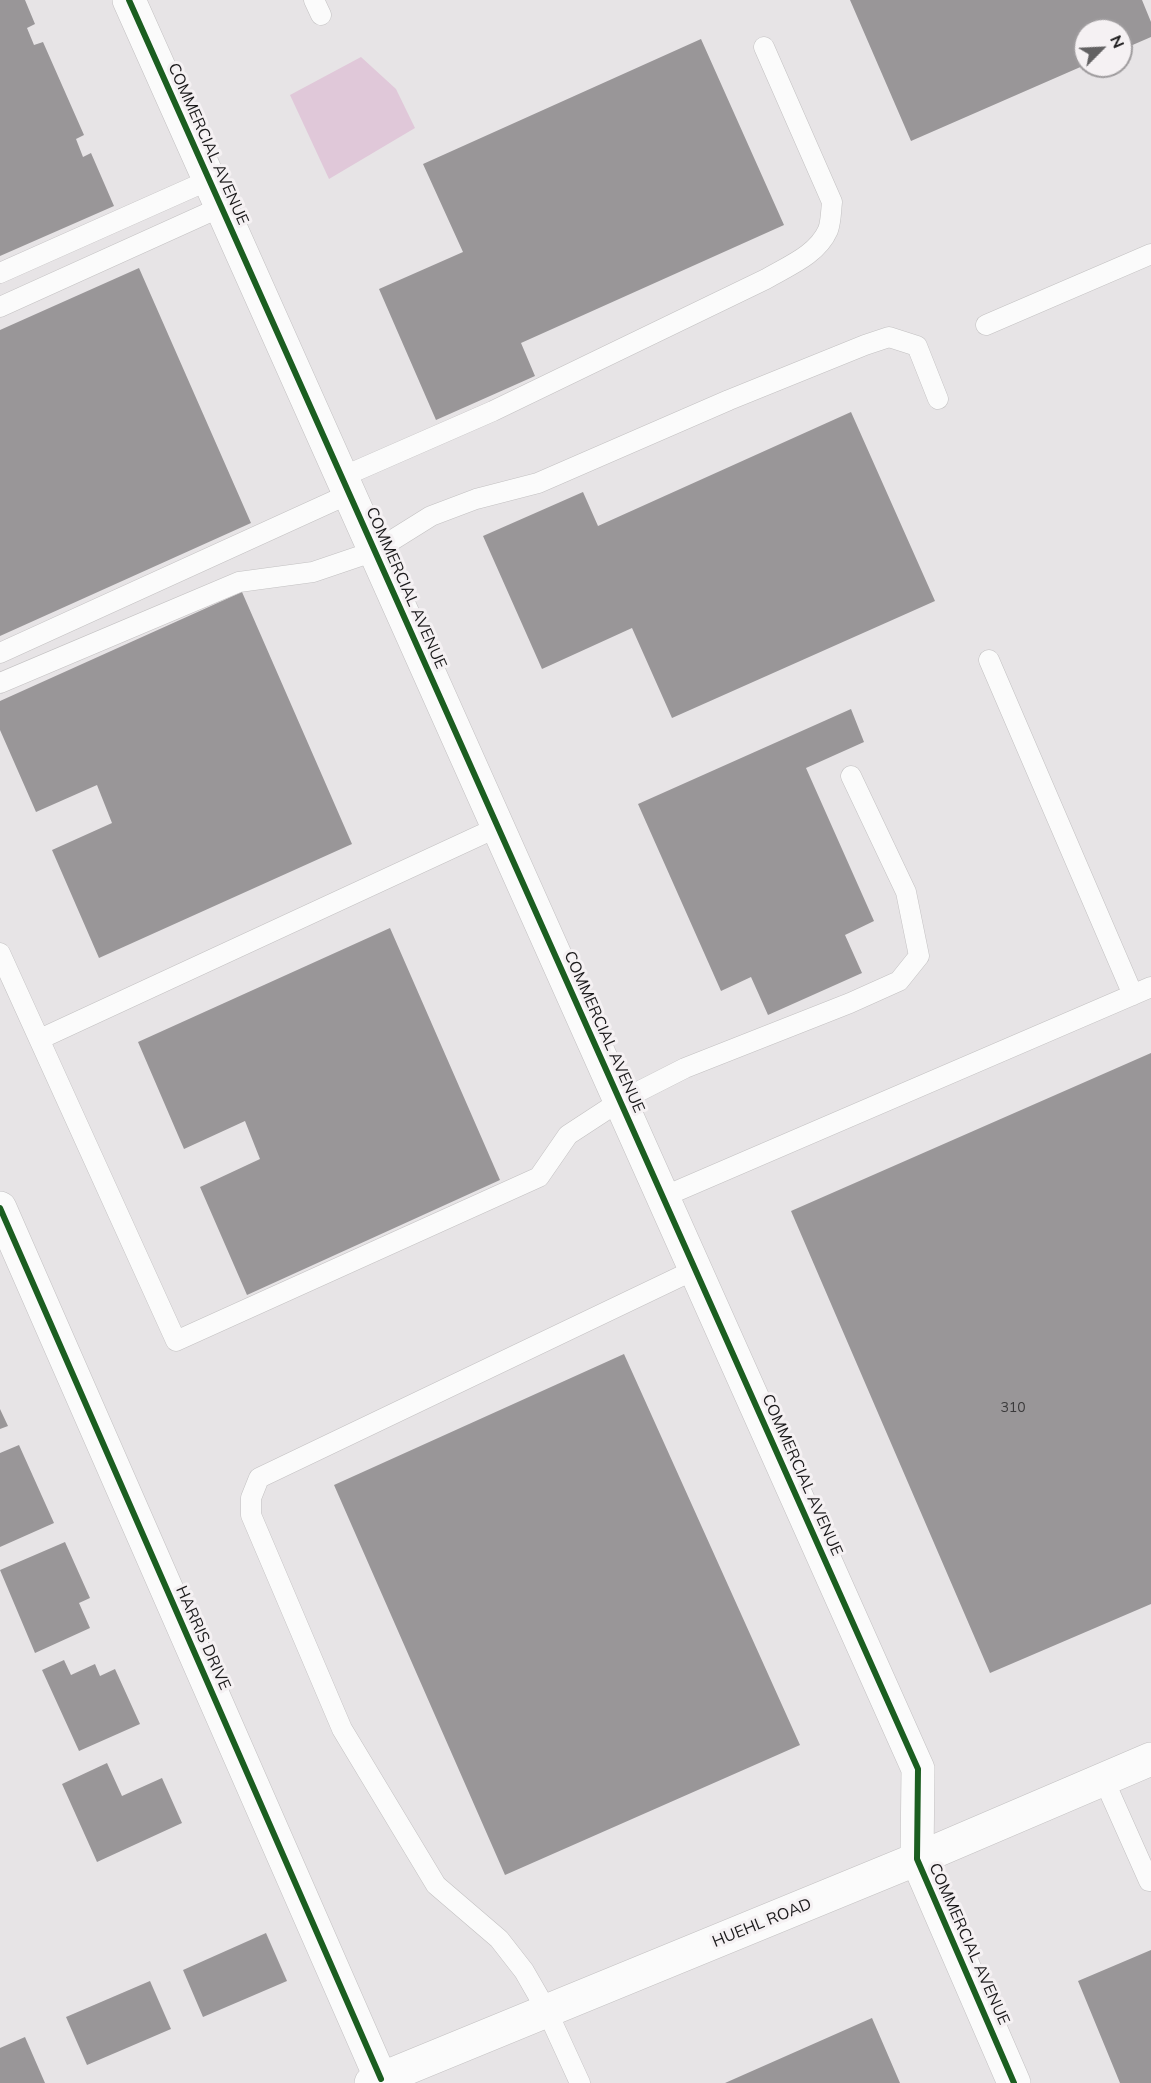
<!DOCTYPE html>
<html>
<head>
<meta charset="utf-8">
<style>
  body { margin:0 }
  #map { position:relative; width:1151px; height:2083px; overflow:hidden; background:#e7e4e6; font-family:Mulish,sans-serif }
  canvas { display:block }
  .north { position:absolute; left:1073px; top:18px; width:60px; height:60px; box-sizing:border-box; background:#f5f1f3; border:2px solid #9e9b9d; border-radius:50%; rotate:66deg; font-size:16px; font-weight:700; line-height:24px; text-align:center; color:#1b1a1b }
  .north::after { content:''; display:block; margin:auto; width:21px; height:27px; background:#626162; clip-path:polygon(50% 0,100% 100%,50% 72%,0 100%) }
</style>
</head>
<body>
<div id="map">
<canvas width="1151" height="2083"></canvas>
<div class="north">N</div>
</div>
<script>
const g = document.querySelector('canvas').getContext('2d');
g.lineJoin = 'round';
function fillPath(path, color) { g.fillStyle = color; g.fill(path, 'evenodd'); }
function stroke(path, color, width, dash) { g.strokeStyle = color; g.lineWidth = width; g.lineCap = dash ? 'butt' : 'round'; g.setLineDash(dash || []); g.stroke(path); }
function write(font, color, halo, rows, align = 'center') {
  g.font = font + ' Mulish,sans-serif'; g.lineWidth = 6; g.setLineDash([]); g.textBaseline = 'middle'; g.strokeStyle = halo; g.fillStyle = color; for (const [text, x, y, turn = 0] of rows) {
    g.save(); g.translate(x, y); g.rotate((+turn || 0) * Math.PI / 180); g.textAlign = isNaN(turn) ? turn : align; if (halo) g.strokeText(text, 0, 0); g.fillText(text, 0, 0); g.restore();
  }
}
fillPath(new Path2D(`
  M361 57 396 89 415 128 329 179 290 95Z`), '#e0c8d9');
fillPath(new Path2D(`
  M0 0H25L35 24 27 28 34 45 43 42 84 135 76 139 83 157 91 153 114 206 0 256Z
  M850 0H1142L1151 22V37L1121 50V30H1085V65L911 141Z
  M701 39 784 225 521 343 535 376 436 420 379 289 463 252 423 164Z
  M139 268 251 523 0 636V330Z
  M851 412 935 601 672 718 632 628 542 669 483 536 583 492 598 526Z
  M242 592 352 844 99 958 52 850 112 823 97 785 36 812 0 730V701Z
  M851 709 864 742 806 768 874 921 845 935 862 973 768 1015 751 977 721 991 638 804Z
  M390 928 500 1180 247 1295 200 1187 260 1159 245 1121 184 1149 138 1042Z
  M1151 1053V1604L990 1673 791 1211Z
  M624 1354 800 1745 505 1875 334 1485Z
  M0 1409 8 1426 0 1429Z
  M19 1445 54 1523 0 1547V1453Z
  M65 1542 90 1598 79 1603 90 1628 35 1653 0 1570Z
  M64 1660 71 1675 95 1664 100 1676 115 1669 140 1724 79 1751 42 1670Z
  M107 1763 122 1796 162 1778 182 1823 97 1862 62 1784Z
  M266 1933 287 1981 203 2017 183 1970Z
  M1151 1950V2083H1120L1078 1981Z
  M150 1981 171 2029 87 2065 66 2017Z
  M872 2018 900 2083H725Z
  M25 2037 45 2083H0V2048Z`), '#999698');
const service = new Path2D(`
  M314 0 321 15
  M0 273 209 180
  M0 307 221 207
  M986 325 1151 254
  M342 477 493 411 766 279C788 266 817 255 828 230 831 222 831 211 832 202L764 47
  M0 653 349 494
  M989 660 1133 995
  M0 683 239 582 313 572 375 551 431 516 476 499 538 483 729 400 865 345 889 337 917 346 938 399
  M0 953 176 1341 539 1177 568 1135 620 1101 685 1068 850 1003 899 981 919 956 906 892 851 776
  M40 1039 498 827
  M663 1197 1151 987
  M1104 1780 1149 1881H1151
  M580 2083 547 2011 524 1971 499 1939 436 1885 342 1729 251 1515V1498L259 1478 696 1269`);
const minor = new Path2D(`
  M129 0 918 1769 917 1859 1014 2083
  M0 1208 381 2079
  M371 2083 917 1859 1151 1759`);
stroke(service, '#c2c0c1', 21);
stroke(minor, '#c2c0c1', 34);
stroke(service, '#fbfbfb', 20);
stroke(minor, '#fbfbfb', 33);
stroke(new Path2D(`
  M129 0 918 1769 917 1859 1014 2083
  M0 1208 381 2079`), '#1b5e20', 6);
write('14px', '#3a393a', null, [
  ["310",1013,1408]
]);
write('16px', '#1b1a1b', '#f5f1f3', [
  ["COMMERCIAL AVENUE",208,144,66],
  ["COMMERCIAL AVENUE",406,588,66],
  ["COMMERCIAL AVENUE",604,1032,66],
  ["COMMERCIAL AVENUE",802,1475,66],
  ["HARRIS DRIVE",203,1638,66],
  ["HUEHL ROAD",762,1923,-22],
  ["COMMERCIAL AVENUE",969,1944,66]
]);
</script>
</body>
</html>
